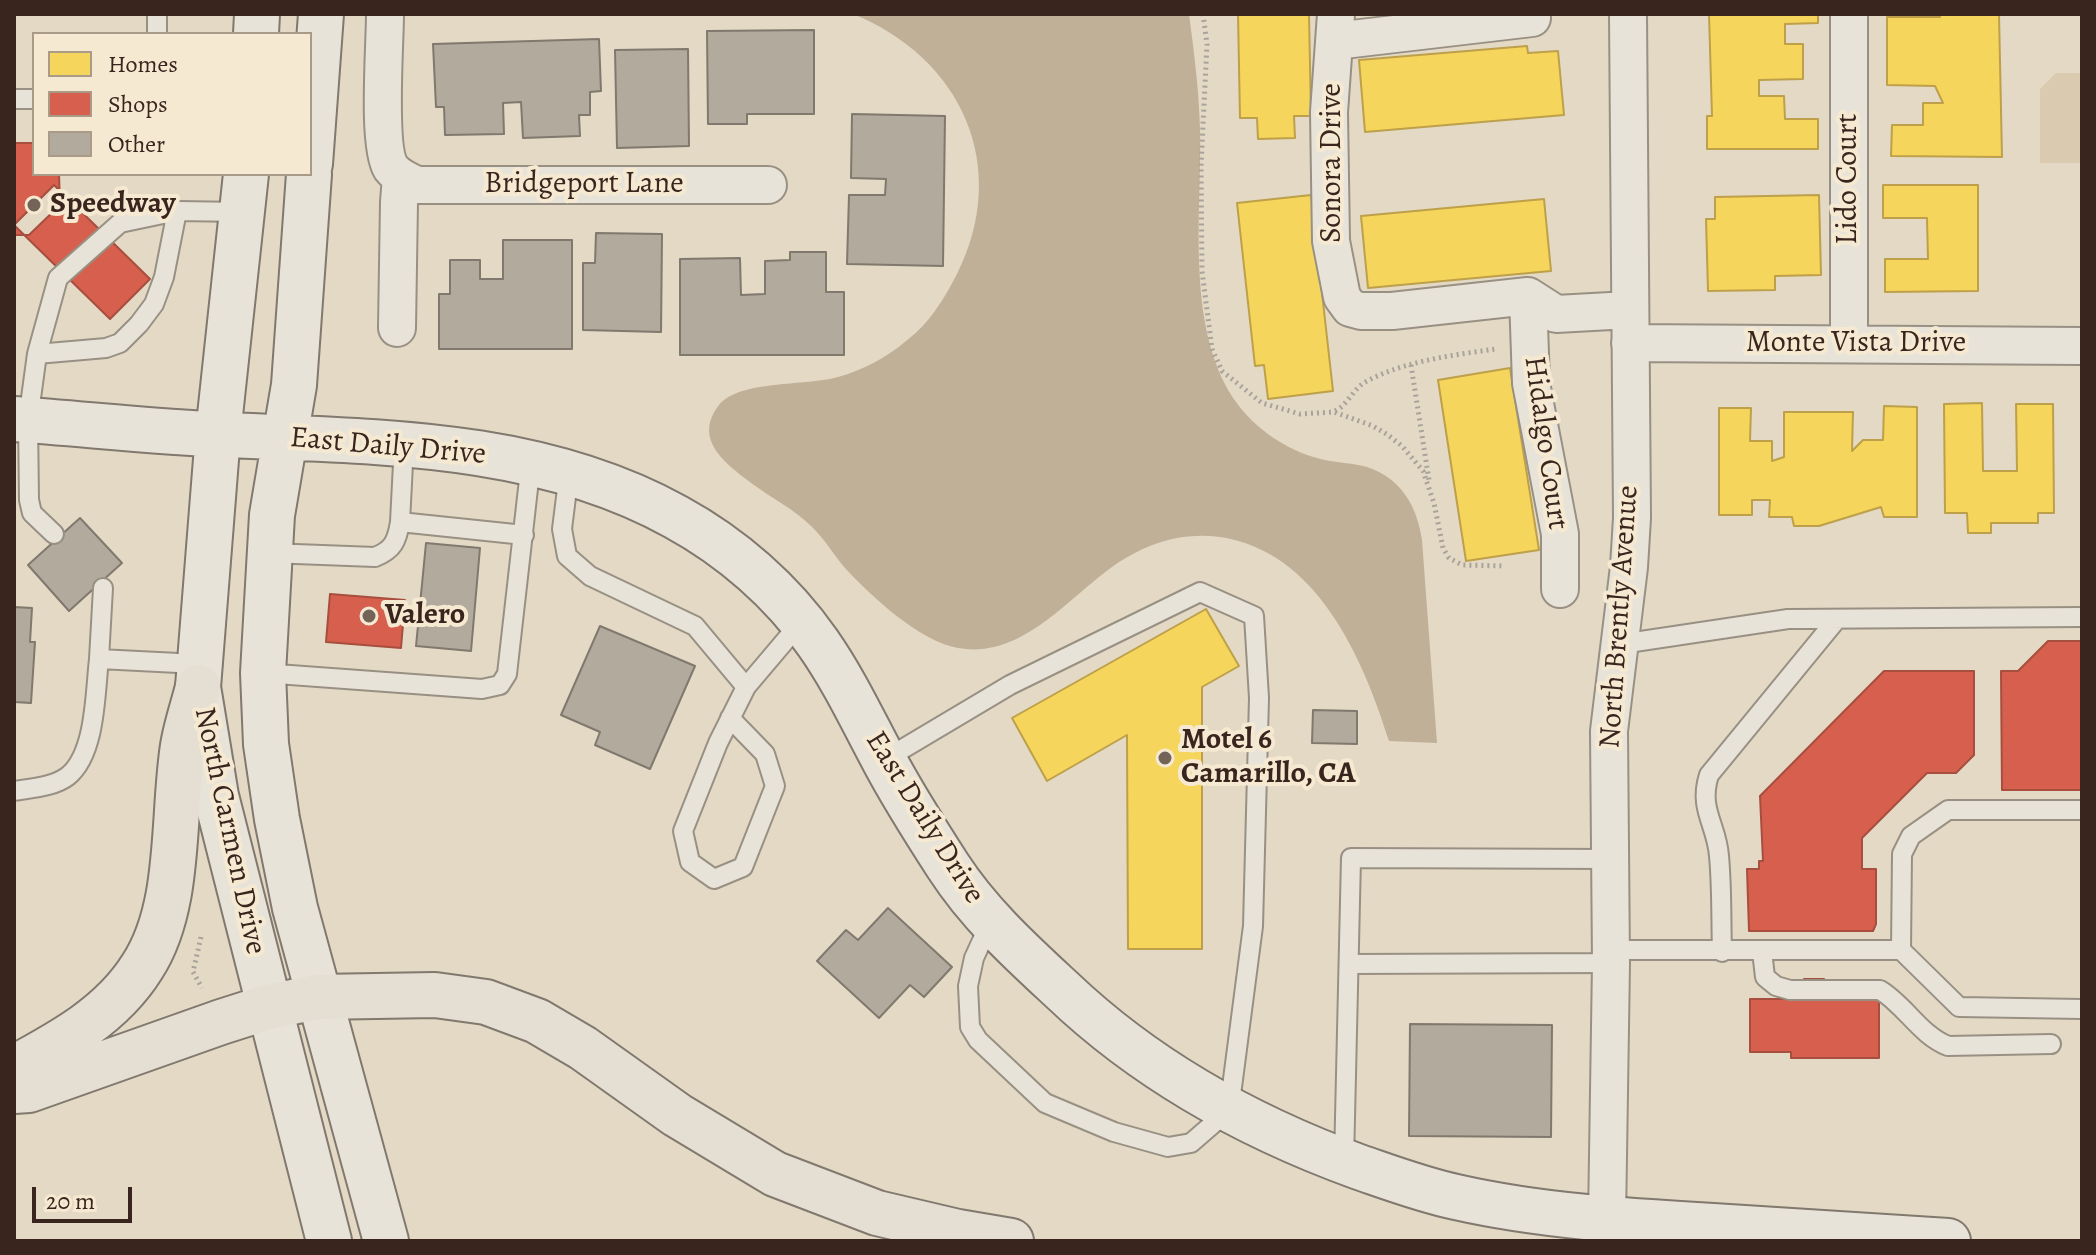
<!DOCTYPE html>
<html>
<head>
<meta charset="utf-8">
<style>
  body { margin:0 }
  #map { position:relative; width:2096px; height:1255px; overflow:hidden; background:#e3d9c5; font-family:Alegreya,serif }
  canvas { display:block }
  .frame { position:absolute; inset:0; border:16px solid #39251e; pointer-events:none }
  .legend { position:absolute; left:32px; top:32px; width:280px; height:144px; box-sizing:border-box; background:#f5e9d1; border:2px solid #aa9b89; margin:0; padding:10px 14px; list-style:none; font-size:24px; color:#39251e }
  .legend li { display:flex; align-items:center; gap:16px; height:40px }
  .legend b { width:40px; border:2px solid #aa9b89 }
  .scale { position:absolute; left:32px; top:1187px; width:100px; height:36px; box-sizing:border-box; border:4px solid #39251e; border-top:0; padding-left:10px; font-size:24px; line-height:28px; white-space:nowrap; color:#39251e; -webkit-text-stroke:6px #f5e9d1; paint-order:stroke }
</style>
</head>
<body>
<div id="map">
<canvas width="2096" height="1255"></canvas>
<div class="frame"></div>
<ul class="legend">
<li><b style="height:22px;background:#f6d55c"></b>Homes</li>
<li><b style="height:22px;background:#d6604d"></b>Shops</li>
<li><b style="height:22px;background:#b2aa9d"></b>Other</li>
</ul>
<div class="scale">20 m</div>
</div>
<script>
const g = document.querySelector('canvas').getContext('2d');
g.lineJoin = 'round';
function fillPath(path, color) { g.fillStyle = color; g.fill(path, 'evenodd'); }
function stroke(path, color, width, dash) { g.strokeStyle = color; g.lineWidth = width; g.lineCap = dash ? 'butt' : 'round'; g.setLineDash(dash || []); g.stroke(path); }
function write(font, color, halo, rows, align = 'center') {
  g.font = font + ' Alegreya,serif'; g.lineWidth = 8; g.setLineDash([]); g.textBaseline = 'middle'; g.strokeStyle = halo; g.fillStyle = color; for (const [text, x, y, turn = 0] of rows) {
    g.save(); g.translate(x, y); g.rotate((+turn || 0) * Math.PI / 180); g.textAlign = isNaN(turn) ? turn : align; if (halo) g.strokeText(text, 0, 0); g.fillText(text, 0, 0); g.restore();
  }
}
fillPath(new Path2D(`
  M2056 73H2082V163H2040V89Z`), '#d9cab0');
fillPath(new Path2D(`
  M853 14H1189C1194 52 1199 90 1200 129 1202 215 1184 334 1239 406 1260 433 1292 453 1325 460 1339 463 1353 463 1367 467 1401 478 1417 506 1422 540L1437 743 1389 741C1363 658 1317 551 1220 537 1186 532 1153 541 1124 559 1072 591 1026 660 958 648 919 641 871 596 845 568 833 554 824 538 811 526 794 509 773 499 754 485 729 466 691 441 719 405 739 380 807 386 838 377 863 370 886 358 906 341 929 324 944 299 957 274 1011 167 962 58 853 14Z`), '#c1b098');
const homes = new Path2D(`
  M1238 14H1309L1311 116H1294L1295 138 1258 139 1257 118H1240Z
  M1709 14H1818V23L1785 24V44H1803V79L1759 80V96H1784L1785 119H1818V149H1707V116H1712Z
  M1940 14H1999L2002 157 1891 156 1892 125H1923V103H1943L1935 86 1887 85V17H1940Z
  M1527 46 1528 53 1558 51 1564 115 1365 132 1359 60Z
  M1883 185H1978V291L1885 292V259H1928L1927 218H1883Z
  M1311 195 1333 391 1268 399 1264 365 1255 366 1237 203Z
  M1819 195 1821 275 1775 276V290L1708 291 1706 219H1715V197Z
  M1544 199 1551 271 1368 288 1361 216Z
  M1510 368 1539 550 1466 561 1438 380Z
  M1982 403 1983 471H2017L2016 404H2053L2054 513H2038V523H1991V533H1968L1967 513H1945L1944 404Z
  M1884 406 1917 407V517H1884L1881 507 1819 526H1794L1792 517H1769L1770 500H1752V515H1719V408H1751L1750 441H1772V461L1784 457V412H1853L1852 451 1863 440H1883Z
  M1206 609 1239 666 1202 687V949H1128L1127 735 1047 781 1012 718Z`);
fillPath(homes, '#f6d55c');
stroke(homes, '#bda049', 2);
const shops = new Path2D(`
  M14 143H34V174H59L60 205 29 235H14Z
  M54 185 150 279 110 319 14 225Z
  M330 594 405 600 401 648 326 642Z
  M2048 641H2082V790H2002L2001 671H2018Z
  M1884 671H1974V755L1956 773H1927L1862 838V869H1876V924L1873 931H1749L1747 869H1759V861H1763L1760 796Z
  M1804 979H1824V998L1879 999V1058H1791V1052H1750V999H1803Z`);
fillPath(shops, '#d6604d');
stroke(shops, '#a74e3f', 2);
const building = new Path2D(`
  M814 30V114H747V124H708L707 31Z
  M599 39 601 91 590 92V115H579L580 136 523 138 521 102 503 103 504 134 445 135 444 107H436L433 44Z
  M688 49 689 146 617 148 615 50Z
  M852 114 945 116 943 266 847 264 849 195H885L886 179 851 178Z
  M596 233 662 234 661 332 583 330V263H595Z
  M503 240H572V349H439V294H450V260H480V279H503Z
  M790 252H826V292H844V355H680V259L740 258 741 295 765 294V261L790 260Z
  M80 518 122 563 69 611 28 565Z
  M426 543 480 548 471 651 416 646Z
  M14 607 32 608 30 642H35L31 703 14 702Z
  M600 626 695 666 650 769 595 745 600 732 561 715Z
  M1313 710 1357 711V744L1312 743Z
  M888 908 952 967 924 997 910 985 879 1018 817 961 846 930 858 940Z
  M1410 1024 1552 1025 1551 1137 1409 1136Z`);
fillPath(building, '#b2aa9d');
stroke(building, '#81786e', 2);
const service = new Path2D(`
  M157 14V34
  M14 99H34
  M37 354 58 278 120 223 177 211
  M404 444 400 522 524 535
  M569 473 562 529 567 556 590 576 695 626 746 687
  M54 534 32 513 29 500 28 420 37 354 106 348 120 343 139 324 154 304 164 277 177 211 244 212
  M269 553 375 557C393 550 397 541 400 522
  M1621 644 1788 619 2082 617
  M99 659 103 588
  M263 673 482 689 500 685 507 674 531 462
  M730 718 765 754 775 786 743 867 714 879 690 862 683 831 718 743 746 687 801 622
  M884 760 1010 685 1200 592 1254 616 1259 698 1253 926 1229 1110 1191 1143 1168 1147 1114 1132 1045 1103 978 1040 970 1027 968 986 974 958 991 921
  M14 791C31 788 54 787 68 776 96 753 95 693 99 659L198 664
  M1611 950H1901L1959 1007 2082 1009
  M1901 950 1902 854 1911 836 1948 810H2082
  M1762 951 1765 977 1776 986 1790 990H1880C1905 1005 1920 1035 1948 1046L2051 1044
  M1722 952C1721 920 1722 888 1719 856 1717 825 1698 809 1709 775L1837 619
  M1349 964 1611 963
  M1344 1161 1351 858 1611 859`);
const minor = new Path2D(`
  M385 14C385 46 377 146 391 168 397 176 408 181 417 185H768
  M1336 14 1329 112 1331 241 1342 297 1350 308 1361 311H1392L1528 296 1556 314 1629 310
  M1849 14V344
  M1335 41 1532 18
  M1528 296 1531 383 1560 534V589
  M397 328 399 202 401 177
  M1630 343 2082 346
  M1607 1220 1611 963 1609 731 1629 567 1632 518 1628 14`);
const secondary = new Path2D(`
  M256 34 257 14
  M310 164 321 14
  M246 174 218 434 198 687 216 796 329 1241
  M309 174 294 385 272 515 263 673 266 744 277 819 295 908 386 1241
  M14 419C85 424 156 432 227 435 379 442 539 441 676 517 731 547 782 591 818 643 844 680 863 721 884 760 903 796 926 832 948 866 979 914 1021 952 1062 990 1147 1071 1249 1127 1359 1167 1391 1178 1423 1190 1456 1197 1540 1216 1626 1221 1713 1226 1791 1231 1870 1236 1948 1241`);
const motorway = new Path2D(`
  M14 1068C62 1042 112 1015 142 967 182 906 172 816 183 746 186 727 193 707 198 687
  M14 1091 29 1090 221 1022 268 1007 317 997 435 995 486 1002 537 1021 583 1048 677 1115 775 1174 877 1213 958 1232 1011 1241`);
stroke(service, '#999084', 22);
stroke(minor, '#999084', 40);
stroke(secondary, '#81786e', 48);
stroke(motorway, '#81786e', 48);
stroke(new Path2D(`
  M1203 14 1207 44 1201 167 1202 271 1212 349 1222 371 1262 403 1300 414 1334 412 1373 426 1388 435 1402 446 1423 471 1434 503 1443 548 1449 558 1462 565 1505 566
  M1411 365 1429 480
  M1335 411C1349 404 1353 388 1367 381 1405 361 1453 355 1496 349
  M201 937 193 972 202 988`), '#a9a39b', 5, [2, 4]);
stroke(service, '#e8e3d9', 18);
stroke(minor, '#e8e3d9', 36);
stroke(secondary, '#e8e3d9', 44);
stroke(motorway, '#e5ded3', 44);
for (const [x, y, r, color] of [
  [34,205,8,"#746458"],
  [369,616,8,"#746458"],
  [1165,758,8,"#746458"]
]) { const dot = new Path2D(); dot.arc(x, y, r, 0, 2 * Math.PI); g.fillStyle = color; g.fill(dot); stroke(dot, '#f5e9d1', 3); }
write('30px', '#39251e', '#f5e9d1', [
  ["Sonora Drive",1333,163,-90],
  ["Lido Court",1849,179,-90],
  ["Bridgeport Lane",584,185],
  ["Monte Vista Drive",1856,344],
  ["Hidalgo Court",1545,443,82],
  ["East Daily Drive",388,447,5],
  ["North Brently Avenue",1620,617,-86],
  ["East Daily Drive",924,818,58],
  ["North Carmen Drive",229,831,78]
]);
write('bold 30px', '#39251e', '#f5e9d1', [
  ["Speedway",50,205],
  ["Valero",385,616],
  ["Motel 6",1181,741],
  ["Camarillo, CA",1181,775]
], 'left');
</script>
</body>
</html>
